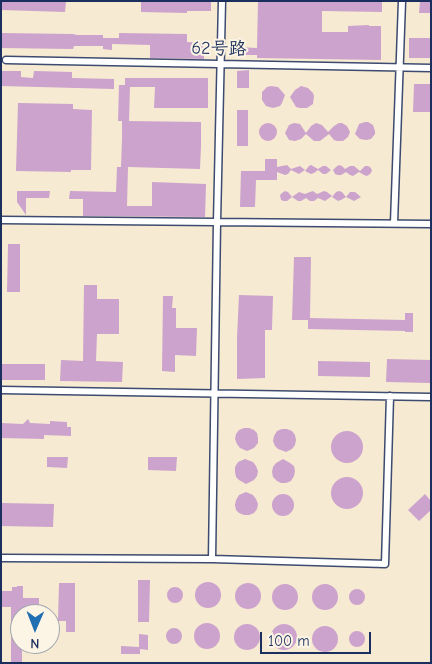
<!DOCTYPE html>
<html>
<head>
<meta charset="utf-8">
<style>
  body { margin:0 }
  #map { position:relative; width:432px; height:664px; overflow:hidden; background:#f6ead2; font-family:"Comic Neue",sans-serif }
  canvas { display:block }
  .frame { position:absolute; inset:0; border:2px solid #1b2f5e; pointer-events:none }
  .north { position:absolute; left:10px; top:604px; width:50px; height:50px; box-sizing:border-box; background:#fcf5e5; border:1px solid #a2a6af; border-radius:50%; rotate:181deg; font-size:14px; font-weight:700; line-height:20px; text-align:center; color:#1b2f5e }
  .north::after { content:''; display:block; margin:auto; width:18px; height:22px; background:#1f6fb2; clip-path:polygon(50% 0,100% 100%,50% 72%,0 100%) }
  .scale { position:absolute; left:260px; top:632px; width:111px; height:22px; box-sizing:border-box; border:2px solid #1b2f5e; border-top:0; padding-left:6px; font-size:15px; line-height:18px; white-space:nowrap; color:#1b2f5e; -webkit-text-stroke:4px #fcf5e5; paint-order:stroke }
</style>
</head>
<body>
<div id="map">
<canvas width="432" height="664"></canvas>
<div class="frame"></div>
<div class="north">N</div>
<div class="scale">100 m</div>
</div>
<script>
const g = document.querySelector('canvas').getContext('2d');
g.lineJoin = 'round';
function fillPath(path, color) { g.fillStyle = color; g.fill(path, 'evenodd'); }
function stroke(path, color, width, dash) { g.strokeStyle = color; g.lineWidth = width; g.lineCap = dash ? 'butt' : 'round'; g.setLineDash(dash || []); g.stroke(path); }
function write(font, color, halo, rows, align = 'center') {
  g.font = font + ' "Comic Neue","LXGW WenKai TC",sans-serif'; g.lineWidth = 4; g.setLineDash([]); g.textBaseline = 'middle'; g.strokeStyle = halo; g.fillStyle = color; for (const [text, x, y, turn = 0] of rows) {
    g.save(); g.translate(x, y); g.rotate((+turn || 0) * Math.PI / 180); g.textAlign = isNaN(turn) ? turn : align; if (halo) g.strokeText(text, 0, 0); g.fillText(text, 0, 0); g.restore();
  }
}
fillPath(new Path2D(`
  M1 1H66L65 12 1 10Z
  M141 1H211V11H187V13L141 12Z
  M258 1H382V12L322 11V32H348V26L369 25V26H381V60L257 58V55H236V47L257 48Z
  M420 1H431V13H419Z
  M1 33 73 34 77 35H103V38H119V33L187 34V42L204 43V59L150 58V45L112 44V50L103 49V46H74L73 49 1 48Z
  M409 38H431V58H409Z
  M249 70V88H237V71Z
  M1 71H21V77L33 78 34 71 72 72V78L114 79V89L1 86Z
  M125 78H208V108H154L155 87H130L129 121 201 122V146L200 169 128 167 127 206H152V182L206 184 205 217 83 216V199H69L70 191 116 192 117 167H121L122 138V121H118L119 85H125Z
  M414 84H431V112H413Z
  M271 86 278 87 285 95 282 103 280 106 273 108 266 106 262 100V92L267 87Z
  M301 86 308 88 313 93 314 96 313 104 307 108H300L296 107 290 97 295 90Z
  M18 103 73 104V109L92 110 91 170H71V172L16 171Z
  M237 110H248V146H237Z
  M365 122H368L373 125 375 131V134L371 139 366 140 360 139 355 134 359 124Z
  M259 132a9 9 0 1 1 18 0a9 9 0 1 1-18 0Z
  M294 123 300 124 306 133 311 126 316 123 322 125 328 132 334 126 339 123H342L347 126 350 132 348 137 343 141H337L334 140 329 134 320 141H314L306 134 301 139 295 141 289 140 285 133 289 125Z
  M265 159H277V167L287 165 291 169 300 166 305 170 299 174 291 170 288 174 285 175 277 172V180H256L255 207H240L241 171H265Z
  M311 165 318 169 323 166H326L331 170 326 174H323L318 170 314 173 311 174 305 171 309 166Z
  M339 165 342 166 345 169 350 166H354L360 171 365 166H368L371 168 372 171 370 174 367 176 364 175 359 172 353 176 350 175 346 172 341 175H338L335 174 333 170 336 167Z
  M17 191H50L49 198H26V215L17 202Z
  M285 191 288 192 292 197 299 192 305 194 310 192 313 191 317 194 324 191 327 192 332 196 325 201 318 198 314 201H310L306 198 301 201H298L292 197 287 201H284L281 200 280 195 282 193Z
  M339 191 342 192 346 197 350 192H355L361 197 354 201 346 197 341 200 338 201 332 197 336 192Z
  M8 244H20V292H7Z
  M294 257H311L310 318 405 320V313H413V332H405V331L308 329V320H292Z
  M84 285H97V299H119V334H97L96 361 123 362 122 382 60 381 61 360 83 361Z
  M239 295 273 296 272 330H265V378L237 379V338Z
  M163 296H173L172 308H176V328H197L196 356 175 355V372L162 371Z
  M387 359 431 360V383L386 382Z
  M318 361 370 362V377L318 376Z
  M1 364H45V380H1Z
  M28 419 30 423 50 424V421L67 422V427H71V436L44 435V439L1 438V423L23 424Z
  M244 428H249L254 430 257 433 258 438V443L254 448 247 451 240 448 237 444 235 439 236 434 239 430Z
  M282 429H287L292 431 295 435 296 440 295 445 292 449 286 452 278 449 275 446 273 441 274 436 277 431Z
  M331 447a16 16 0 1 1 32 0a16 16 0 1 1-32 0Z
  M47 457H68L67 468 47 467Z
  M148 457H177L176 471 148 470Z
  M245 459 253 462 256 466 258 471 257 476 254 480 246 484 239 480 236 477 235 472V467L238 462Z
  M283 459 290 463 294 466 295 471 294 476 291 481 286 483H281L277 481 273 477 272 472 273 467 276 463Z
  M331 493a16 16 0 1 1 32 0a16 16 0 1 1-32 0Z
  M246 492 253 495 256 499 258 504 257 509 254 513 249 515H244L239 513 236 510 235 505 236 500 239 495Z
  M272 505a11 11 0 1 1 22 0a11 11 0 1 1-22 0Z
  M425 494 431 501V510L419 521 408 510Z
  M1 503 54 504 53 527 1 526Z
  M138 580H150L149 622H138Z
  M195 595a13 13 0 1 1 26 0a13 13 0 1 1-26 0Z
  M235 596a13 13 0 1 1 26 0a13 13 0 1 1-26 0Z
  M59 583H75V632H66V621H58Z
  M272 597a13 13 0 1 1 26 0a13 13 0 1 1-26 0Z
  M312 597a13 13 0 1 1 26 0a13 13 0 1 1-26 0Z
  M17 586H23V598H39V609H23V614H20V644H22V663H11V607H1V591H12V587H17Z
  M167 595a8 8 0 1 1 16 0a8 8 0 1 1-16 0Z
  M349 597a8 8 0 1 1 16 0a8 8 0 1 1-16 0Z
  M194 636a13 13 0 1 1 26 0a13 13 0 1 1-26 0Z
  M234 637a13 13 0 1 1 26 0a13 13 0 1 1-26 0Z
  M271 637a13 13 0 1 1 26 0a13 13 0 1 1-26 0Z
  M312 639a13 13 0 1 1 26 0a13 13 0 1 1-26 0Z
  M166 636a8 8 0 1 1 16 0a8 8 0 1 1-16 0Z
  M349 639a8 8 0 1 1 16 0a8 8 0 1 1-16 0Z
  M139 634 148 635V650L140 649V654H121V646L139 647Z`), '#cca3cd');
const street = new Path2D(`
  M6 60 431 68
  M1 220 431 224
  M394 223 402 1
  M1 390 431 397
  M1 558 212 559 385 564 390 396
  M212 559 217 222 222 1`);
stroke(street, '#3c4b6f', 9);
stroke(street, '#fff', 6);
write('18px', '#1b2f5e', '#fcf5e5', [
  ["62号路",219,49,1]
]);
</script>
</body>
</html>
